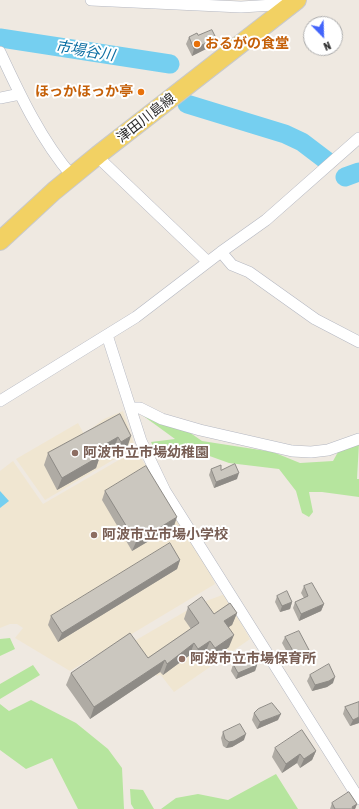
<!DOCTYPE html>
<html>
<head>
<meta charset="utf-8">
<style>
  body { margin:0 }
  #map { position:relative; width:359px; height:809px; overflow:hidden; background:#efe9e1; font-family:"Asap Condensed",sans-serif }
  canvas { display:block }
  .north { position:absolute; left:303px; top:16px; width:40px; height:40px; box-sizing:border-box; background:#fff; border:1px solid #ababab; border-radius:50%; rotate:157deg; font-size:11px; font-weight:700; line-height:16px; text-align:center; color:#2e2e2e }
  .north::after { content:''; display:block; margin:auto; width:14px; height:18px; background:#4264fb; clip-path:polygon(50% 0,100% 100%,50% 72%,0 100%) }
</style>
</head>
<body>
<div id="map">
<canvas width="359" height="809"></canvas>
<div class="north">N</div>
</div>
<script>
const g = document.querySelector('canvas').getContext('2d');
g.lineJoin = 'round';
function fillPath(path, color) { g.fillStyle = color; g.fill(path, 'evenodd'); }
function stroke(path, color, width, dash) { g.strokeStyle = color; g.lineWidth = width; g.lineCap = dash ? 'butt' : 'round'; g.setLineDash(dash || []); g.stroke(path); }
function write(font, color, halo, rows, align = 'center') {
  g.font = font + ' "Asap Condensed","Noto Sans JP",sans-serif'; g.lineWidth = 4; g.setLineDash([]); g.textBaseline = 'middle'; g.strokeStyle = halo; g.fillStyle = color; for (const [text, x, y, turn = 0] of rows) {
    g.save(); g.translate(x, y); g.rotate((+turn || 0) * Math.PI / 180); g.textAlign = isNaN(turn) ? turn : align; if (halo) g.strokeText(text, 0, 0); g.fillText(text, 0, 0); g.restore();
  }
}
fillPath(new Path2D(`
  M123 411 135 447 45 500 16 459 78 423 84 434 104 419Z
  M136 450 208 567 215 584 70 671 15 638 23 628 17 624H10L0 628V471L13 461 43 504Z
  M225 594 250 639 174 692 160 674 157 676 131 643 198 604Z`), '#f0e6d1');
fillPath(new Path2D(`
  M142 415 189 432 202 441 273 452 300 463 333 461 338 452 359 443 357 479H359V497L322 492H309L313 512 309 517 302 513 296 491 279 469 229 463 204 454 186 451 157 454 151 442 175 439Z
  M10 638 15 649 0 656V639Z
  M33 665 40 675 0 699V684Z
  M31 700 76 723 108 749 122 768 124 809H78L52 758 26 769 0 750V704L9 711Z
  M276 774 298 809H161L176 798 198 794 228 800Z
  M130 789 143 790 154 809H134L131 804Z`), '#b6e59e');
fillPath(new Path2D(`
  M0 491 9 501 0 508Z`), '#75cff0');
stroke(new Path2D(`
  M0 38 170 64
  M187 104 285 134 302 142 327 161
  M345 177 359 172`), '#75cff0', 19);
const street = new Path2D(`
  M91 0 241 7 290 4
  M0 52C20 95 41 140 72 176
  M0 98 20 94
  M98 155 103 162 208 262
  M221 252 232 265 249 272 315 319 359 342
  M107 335 141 441 165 491 359 799
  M0 401 136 317 221 252 266 220 359 138
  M131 408H140L162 419 200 430 292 451 311 452 328 450 359 439`);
const primary = new Path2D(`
  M0 241 54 191 98 155 297 0`);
stroke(street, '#b4b7c1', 12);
stroke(primary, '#c9c9c9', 20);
stroke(street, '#fff', 11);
stroke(primary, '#f2d163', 18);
fillPath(new Path2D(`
  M189 37 216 38 214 45 192 56 186 44Z
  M120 414 127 448 116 454 114 449 100 456 96 468 57 490 44 465 48 453Z
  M211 469 221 470 237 479 214 488 209 475Z
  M105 491 174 526 132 551 102 500Z
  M180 560 177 569 58 642 48 625 51 616Z
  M304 586 324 604 321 611 299 621 293 608 295 602 304 598 301 593Z
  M277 596 292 602 290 609 280 612 275 602Z
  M188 607 214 614 237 613 232 625 228 627 229 647 211 660 205 653 193 661 190 655 163 675 160 672 90 719 66 685 71 673 148 658 191 629 184 619Z
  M285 637 309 650 307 656 293 663 282 643Z
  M234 661 257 665 255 671 236 679 231 671Z
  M310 675 333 683 327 687 312 691 307 681Z
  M359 702V723L350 726 343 714 345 707Z
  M254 713 278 720 257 729 252 720Z
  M223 732 244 740 232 747 226 748 223 746 221 738Z
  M275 748 316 751 312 760 300 768 297 763 282 773 272 757Z
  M332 803 357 804 355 809H330Z`), '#afaba4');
fillPath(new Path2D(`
  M216 38 214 45 192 56 194 49Z
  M131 436 127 448 116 454 121 442Z
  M118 437 114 449 100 456 96 468 57 490 62 478 97 449Z
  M239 473 237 479 214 488 216 482Z
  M177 517 174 526 132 551 136 542Z
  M180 560 177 569 58 642 62 633Z
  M292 602 290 609 280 612 282 606Z
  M324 604 321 611 299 621 301 614Z
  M237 613 232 625 220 633 224 621Z
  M234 635 229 647 211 660 215 648Z
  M210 641 205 653 193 661 198 649Z
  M194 643 190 655 163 675 167 664Z
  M309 650 307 656 293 663 296 656Z
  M165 660 160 672 90 719 94 707Z
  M257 665 255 671 236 679 238 673Z
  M335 677 333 683 327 687 312 691 315 685Z
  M281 714 278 720 257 729 260 722Z
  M359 717V723L350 726 353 720Z
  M246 734 244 740 232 747 226 748 229 742Z
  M316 751 312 760 300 768 304 759Z
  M300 754 297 763 282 773 286 764Z
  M357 804 355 809H351L352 807Z`), '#8e8b86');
const building = new Path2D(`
  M212 30 216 38 194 49 189 37 197 33 198 35Z
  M120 414 131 436 121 442 118 437 97 449 100 456 62 478 48 453Z
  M235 464 239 473 216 482 211 469 221 465V470Z
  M146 466 177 517 136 542 105 491Z
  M170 543 180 560 62 633 51 616Z
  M312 583 324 604 301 614 295 602 308 596 304 586Z
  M287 591 292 602 282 606 277 596Z
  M202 597 214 614 230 603 237 613 224 621 234 635 215 648 210 641 198 649 194 643 167 664 165 660 94 707 71 673 130 633 148 658 199 623 188 607Z
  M299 631 309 650 296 656 285 637Z
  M250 654 257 665 238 673 233 664 234 661Z
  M329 664 335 677 329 681 315 685 310 675Z
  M359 702V717L353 720 345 707Z
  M272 703 281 714 260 722 254 713 258 709Z
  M240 724 246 734 234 741 229 742 225 739 223 732Z
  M302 730 316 751 304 759 300 754 286 764 275 748Z
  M349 792 357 804 352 807 353 809H335L332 803Z`);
fillPath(building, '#cbc7bf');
stroke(building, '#8e8b86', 1);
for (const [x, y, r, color] of [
  [197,44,4,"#e8710a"],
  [141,92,4,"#e8710a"],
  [75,453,4,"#8d6e63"],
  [94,535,4,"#8d6e63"],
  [182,659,4,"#8d6e63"]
]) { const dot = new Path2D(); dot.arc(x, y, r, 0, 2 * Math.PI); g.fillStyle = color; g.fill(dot); stroke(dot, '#fff', 1.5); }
write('bold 14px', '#c56008', '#fff', [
  ["おるがの食堂",205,44],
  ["ほっかほっか亭",133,92,"right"]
], 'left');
write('14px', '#2e2e2e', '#fff', [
  ["津田川島線",146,118,-38]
]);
write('bold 14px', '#785e54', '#fff', [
  ["阿波市立市場幼稚園",83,453],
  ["阿波市立市場小学校",102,535],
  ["阿波市立市場保育所",190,659]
], 'left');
write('italic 15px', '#0d6fa3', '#fff', [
  ["市場谷川",85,51,9]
]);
</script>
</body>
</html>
